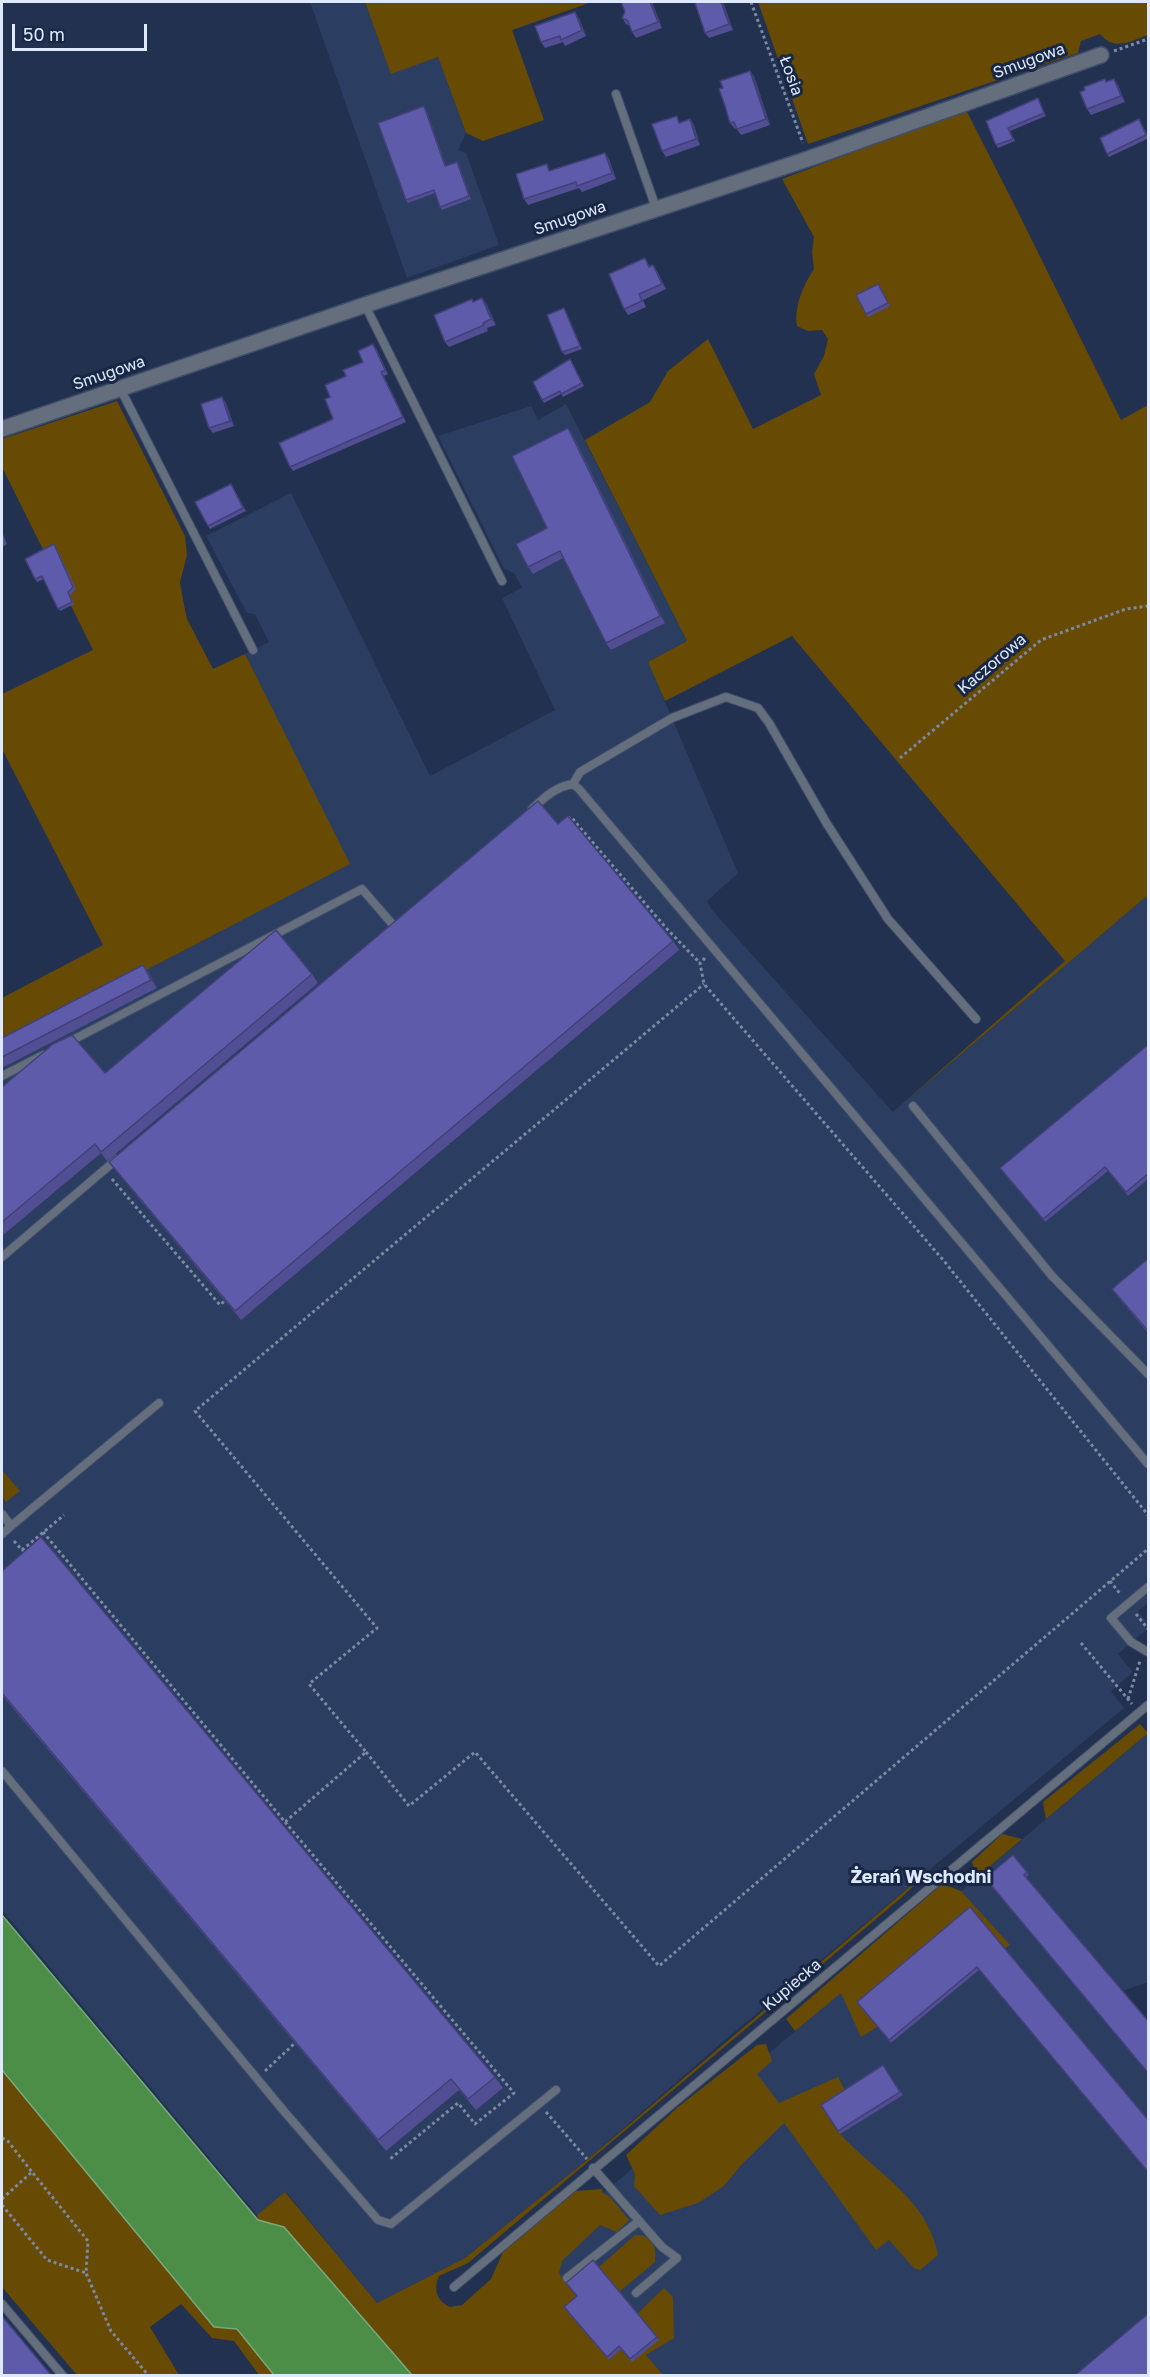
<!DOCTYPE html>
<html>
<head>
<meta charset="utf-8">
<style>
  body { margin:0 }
  #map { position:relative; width:1150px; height:2377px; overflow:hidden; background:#21314f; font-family:"Golos Text",sans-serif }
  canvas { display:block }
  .frame { position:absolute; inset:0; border:3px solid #dfe9fd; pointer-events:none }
  .scale { position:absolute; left:12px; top:24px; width:135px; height:27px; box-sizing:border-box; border:3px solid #dfe9fd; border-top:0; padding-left:8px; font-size:18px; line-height:21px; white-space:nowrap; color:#dfe9fd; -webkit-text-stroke:4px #182744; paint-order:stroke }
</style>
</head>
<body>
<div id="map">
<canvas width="1150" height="2377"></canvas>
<div class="frame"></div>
<div class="scale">50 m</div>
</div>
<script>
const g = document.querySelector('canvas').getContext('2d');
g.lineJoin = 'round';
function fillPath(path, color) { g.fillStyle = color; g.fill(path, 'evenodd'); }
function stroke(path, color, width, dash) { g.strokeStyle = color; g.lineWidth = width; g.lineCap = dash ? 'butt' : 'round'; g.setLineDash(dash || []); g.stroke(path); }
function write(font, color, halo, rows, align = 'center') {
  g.font = font + ' "Golos Text",sans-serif'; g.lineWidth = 6; g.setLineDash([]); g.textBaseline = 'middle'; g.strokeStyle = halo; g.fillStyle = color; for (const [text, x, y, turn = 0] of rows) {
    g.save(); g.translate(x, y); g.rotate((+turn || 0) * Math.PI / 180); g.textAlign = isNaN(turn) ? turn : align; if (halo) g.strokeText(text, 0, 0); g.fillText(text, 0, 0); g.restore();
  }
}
fillPath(new Path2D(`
  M310 2H365L391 73 438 57 466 133 458 150 466 153 499 245 407 278Z
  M566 404 687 641 648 662 738 873 707 901 712 910 893 1112 1148 895V1603L1138 1611 1148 1624V1628L1118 1654 1133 1672 1111 1691 1124 1708 720 2044 587 2160 465 2258 377 2303 286 2192 257 2215 2 1910V1045L349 864 245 654 269 642 255 614 247 613 206 536 291 493 430 776 555 710 502 598 522 588 514 573 504 569 438 436 531 406 538 420Z
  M1148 1733V1982L1122 1991 1148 2022V2375L663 2376 646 2355 620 2375 524 2260Z`), '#2b3d61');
fillPath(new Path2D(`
  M365 2H592L512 30 544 120 483 141 466 133 438 57 391 74Z
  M758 2H1148V35C1130 41 1115 52 1100 34L1081 41 1078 53 808 144Z
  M966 110 1015 206 1121 420 1148 405V895L893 1112 1065 961 792 636 665 701 648 662 687 641 585 440 650 402 668 371 708 339 753 429 821 395 814 374 824 356 828 339 822 330 808 331 797 326C794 306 803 286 814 269L812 252 814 237 782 179Z
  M117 401 185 536 187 555 180 582 183 600 187 619 213 669 245 654 350 864 2 1045V998L103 945 2 749V694L93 650 2 467V439Z
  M2 1470 20 1491 6 1502 2 1496Z
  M1140 1724 1148 1733 1046 1819 1043 1802Z
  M1002 1834 1022 1839 977 1877 972 1862Z
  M933 1867 901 1898 468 2263 439 2276C433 2290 437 2301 450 2307L462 2305 491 2279 503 2252 576 2191 602 2189 603 2193 610 2197 629 2220 617 2232 600 2225 562 2261 559 2273 579 2299 609 2360 621 2349 637 2314 664 2288 673 2297 674 2338 646 2355 663 2375H412L284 2227 258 2220 257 2215 285 2192 377 2303 465 2258 587 2160Z
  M942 1884 961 1891 1010 1945 861 2037 841 1993 795 2031 786 2019Z
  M766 2044 772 2061 757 2074 779 2103 838 2077 846 2093 823 2108C829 2117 834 2127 841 2135 878 2175 927 2198 938 2255L920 2270 914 2268 889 2240 876 2250 784 2123 741 2165 724 2186 698 2203 660 2215 634 2186 635 2174 626 2155 678 2107 757 2045Z
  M2 2070 214 2327 237 2329 274 2375H259L234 2341 212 2338 181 2304 150 2327 179 2375H77L2 2287Z
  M635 2235C652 2234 657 2247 655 2262L619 2292 599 2267Z`), '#674b05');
const water = new Path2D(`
  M2 1915 258 2220 284 2227 412 2375H274L237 2329 214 2327 2 2070Z`);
fillPath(water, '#4c8e48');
stroke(water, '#78a97e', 1.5);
const service = new Path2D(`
  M616 94 656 208
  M365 305 502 581
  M120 388 253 650
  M573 784 580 772 672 718 726 697 758 708 769 723 827 824 888 919 976 1019
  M532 809C545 797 555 787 573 784L579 789 1148 1464
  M67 1043 362 889 394 926
  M2 1076 43 1055
  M913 1106 1052 1276 1148 1374
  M2 1257 117 1159
  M2 1514 11 1526 159 1403
  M2 1534 11 1526
  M1148 1587 1111 1618 1131 1642 1148 1652
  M2 1771 283 2110 378 2220 391 2224 556 2090
  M593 2168 662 2247 677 2258 636 2293
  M567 2278 639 2221
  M454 2287 1148 1705
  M2 2304 63 2376`);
const minor = new Path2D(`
  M2 429 365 305 808 159 1101 55`);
stroke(service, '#3f4e6b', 10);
stroke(minor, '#3f4e6b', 18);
stroke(new Path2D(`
  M751 2 803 143
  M1114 51 1148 39
  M900 758 1041 640 1126 609 1148 606
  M568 819 571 817 667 929 700 963
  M662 933 667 929
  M705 958 700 963 704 984 944 1261 1148 1515
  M112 1179 220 1305 227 1299
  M43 1532 285 1822 366 1752 309 1684 377 1628 195 1411 704 984
  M14 1541 22 1550 64 1515
  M1110 1581 1121 1595
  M1136 1614 1148 1629
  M1081 1643 1132 1704
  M1128 1699 1140 1661
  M366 1752 409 1806 475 1752 659 1966 1148 1549
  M285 1822 514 2093 475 2124 458 2103 390 2159
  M265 2071 295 2043
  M546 2112 587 2159
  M2 2138 7 2140 32 2172
  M2 2199 32 2172 88 2241 86 2273 111 2331 149 2376
  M2 2205 47 2260 86 2273`), '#7c89a2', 3, [3, 3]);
stroke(service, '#656e7d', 8);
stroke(minor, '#656e7d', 15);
fillPath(new Path2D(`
  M652 2 662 28 636 38 632 32 630 26 626 24 622 18Z
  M723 2 733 30 709 38 705 33Z
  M579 18 586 36 565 46 563 42 545 48 541 42Z
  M750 71 754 76 770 125 741 135 736 128 735 129 730 123 723 88Z
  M1107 82 1118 85 1125 102 1091 115 1087 109Z
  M1038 98 1046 116 1010 131 1015 141 998 148 986 121Z
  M424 106 426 109 446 166 457 162 459 165 471 199 442 210 440 207 435 193 408 203 406 200Z
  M690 119 694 125 700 145 666 157 662 151 681 122Z
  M1139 119 1149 138 1109 157 1107 154Z
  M605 153 609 159 616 179 582 192 579 188 528 205 524 199Z
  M649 264 650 266 653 265 657 271 666 289 643 300 646 307 628 315 624 309Z
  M880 287 890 306 868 317 866 314Z
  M474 302 486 303 496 325 487 328 488 331 449 347 445 342Z
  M564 308 582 349 565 355 562 352Z
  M376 348 388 374 384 376 406 422 293 471 290 467 333 419 330 397 346 376 363 362Z
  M572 362 584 386 563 397 561 394 544 403 542 400Z
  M222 397 226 403 234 426 213 433 209 428Z
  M568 428 573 435 665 623 611 650 606 643 563 558 533 574 528 567 547 528Z
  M231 484 246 511 210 529 208 526Z
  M2 532 7 544 2 547Z
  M56 547 76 589 70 595 74 604 60 611 44 579 37 582 35 579Z
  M558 824 673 941 679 950 241 1320 115 1170 109 1162Z
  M143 965 149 973 157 988 2 1068V1038Z
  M312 974 318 983 107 1161 101 1153 2 1236V1087L105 1073Z
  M1149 1044V1178L1128 1196 1108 1171 1045 1222 1003 1171Z
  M1149 1258V1334L1118 1297 1112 1289Z
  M2 1571 495 2077 503 2088 476 2110 459 2090 386 2151 2 1695Z
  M1013 1855 1029 1875 1026 1877 987 1882Z
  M970 1907 979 1970 891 2043 857 2002Z
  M883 2065 903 2095 840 2134 821 2105Z
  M593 2260 659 2340 632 2362 621 2349 609 2360 566 2310 577 2296Z`), '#514e93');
fillPath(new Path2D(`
  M650 2H652L662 28 658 22Z
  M721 2H723L733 30 729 24Z
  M575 12 579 18 586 36 582 30Z
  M750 71 754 76 770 125 766 119Z
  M1114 79 1118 85 1125 102 1121 96Z
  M424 106 426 109 447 169 445 166Z
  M690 119 694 125 700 145 696 139Z
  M605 153 609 159 616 179 612 173Z
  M457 162 459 165 471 199 469 196Z
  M653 265 657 271 666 289 662 284Z
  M482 298 486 303 496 325 491 319Z
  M564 308 566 311 582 349 580 346Z
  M373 344 376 348 388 374 385 370Z
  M381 372 384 376 406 422 403 417Z
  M222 397 226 403 234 426 230 421Z
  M568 428 573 435 665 623 660 616Z
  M143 965 149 973 157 988 151 980Z`), '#424078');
const building = new Path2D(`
  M621 2H650L658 22 632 32 628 21 622 18 625 12Z
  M699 2H721L729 24 705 33 695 3Z
  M575 12 582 30 561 40 560 36 541 42 535 26Z
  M750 71 766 119 737 129 734 122 730 123 725 106 719 89 723 88 720 81Z
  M1105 79 1106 82 1114 79 1121 96 1087 109 1080 92 1085 90 1084 87Z
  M1038 98 1044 113 1008 128 1013 139 996 145 986 121Z
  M424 106 445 166 457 162 469 196 440 207 434 190 406 200 378 123Z
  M677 116 679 123 690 119 696 139 662 151 652 124Z
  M1139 119 1146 135 1107 154 1100 138Z
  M605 153 612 173 577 186 576 182 524 199 516 174 547 164 549 171Z
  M645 258 649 267 653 265 662 284 639 294 642 301 624 309 609 274Z
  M878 284 888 303 866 314 856 295Z
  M482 298 491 319 483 323 484 325 445 342 434 315 472 299 473 302Z
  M564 308 580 346 562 352 547 315Z
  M373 344 385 370 381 372 403 417 290 467 279 443 333 419 325 399 330 397 325 385 346 376 343 370 363 362 358 351Z
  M570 359 582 383 561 394 560 391 542 400 533 382Z
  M222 397 230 421 209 428 201 404Z
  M568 428 660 616 606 643 560 551 528 567 516 544 547 528 512 456Z
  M231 484 243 508 208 526 195 502Z
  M54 544 73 587 68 592 72 602 58 609 42 576 35 579 25 559Z
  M538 801 558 824 568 816 673 941 235 1311 109 1162Z
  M276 930 312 974 101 1152 95 1144 2 1222V1087L53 1044 72 1035 105 1073Z
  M143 965 151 980 2 1057V1038Z
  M1149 1044V1173L1126 1192 1105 1167 1043 1219 1000 1168Z
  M1149 1258V1332L1112 1289Z
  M41 1537 495 2077 468 2099 451 2079 378 2140 2 1693V1571Z
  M1013 1855 1027 1872 1024 1875 1149 2022V2074L985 1878Z
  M970 1907 1149 2121V2173L977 1967 889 2040 857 2002Z
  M883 2065 900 2092 838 2131 821 2105Z
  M593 2260 657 2337 630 2359 619 2346 607 2357 564 2307 577 2296 566 2283Z
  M1149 2313V2376H1074Z
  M2 2316 52 2376H2Z`);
fillPath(building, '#5e5bab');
stroke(building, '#424078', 1.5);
write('16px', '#dfe9fd', '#182744', [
  ["Smugowa",1029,61,-20],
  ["Łosia",791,76,70],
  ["Smugowa",570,218,-19],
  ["Smugowa",109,373,-19],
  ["Kaczorowa",992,664,-40],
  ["Kupiecka",792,1985,-40]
]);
write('bold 18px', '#dfe9fd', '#182744', [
  ["Żerań Wschodni",921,1877]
]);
</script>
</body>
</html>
